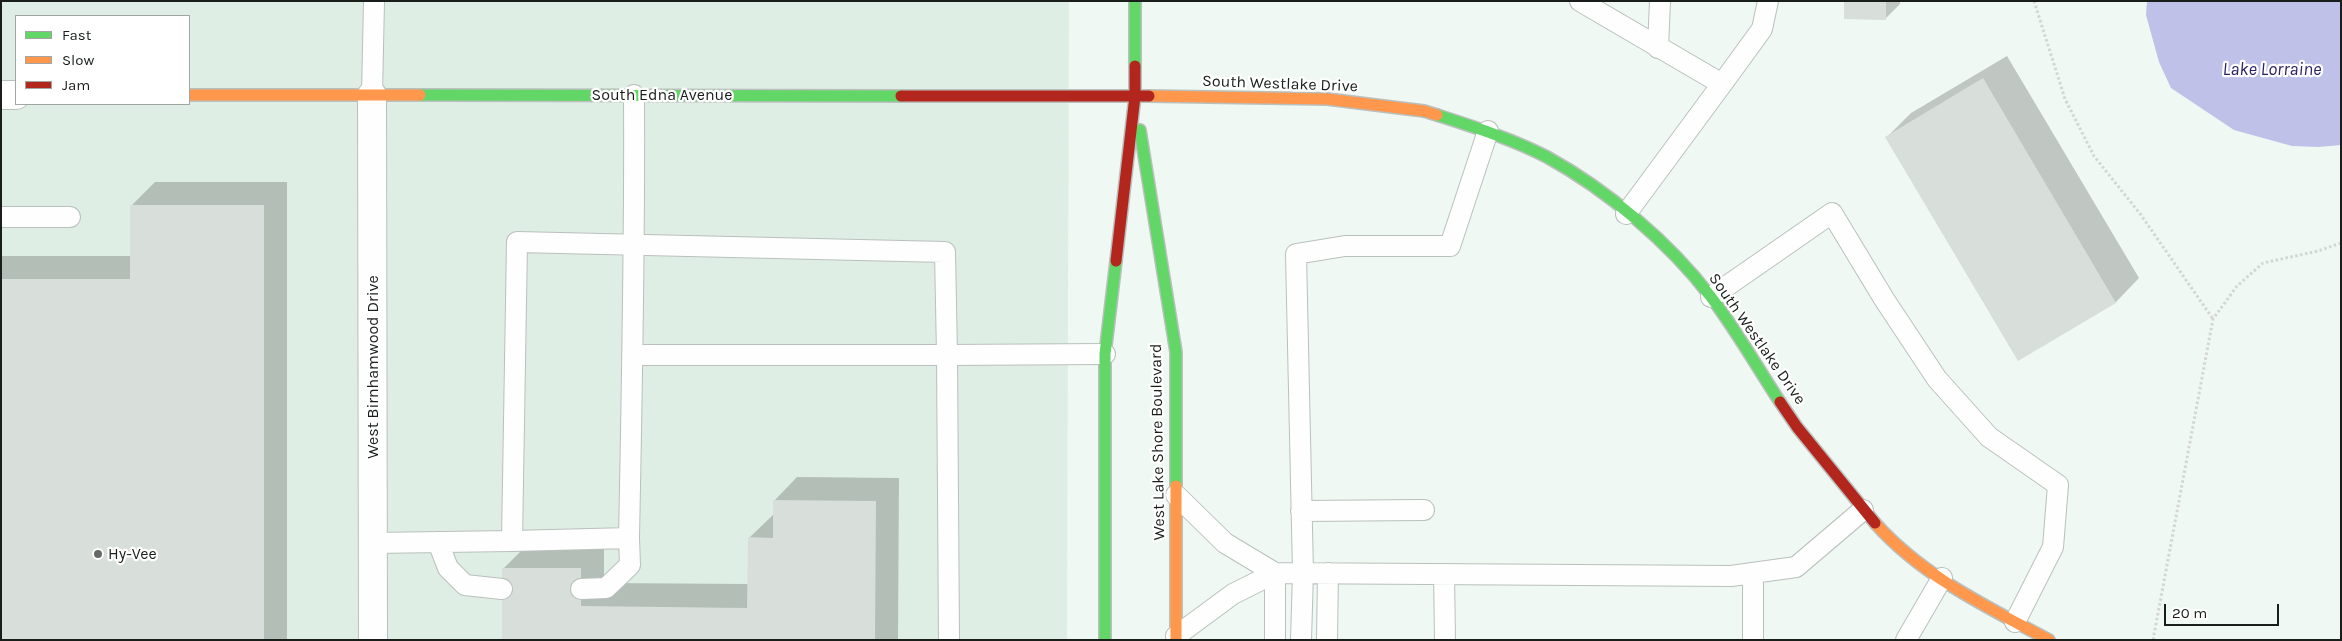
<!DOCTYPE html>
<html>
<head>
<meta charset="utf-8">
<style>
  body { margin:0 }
  #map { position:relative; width:2342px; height:641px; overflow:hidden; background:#f0f8f3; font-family:Karla,sans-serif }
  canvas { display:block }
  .frame { position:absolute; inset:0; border:2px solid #191e1b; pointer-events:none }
  .legend { position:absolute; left:15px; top:15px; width:175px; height:90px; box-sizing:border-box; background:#fff; border:1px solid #a3a5a4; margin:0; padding:6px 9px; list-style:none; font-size:15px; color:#191e1b }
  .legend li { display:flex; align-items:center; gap:10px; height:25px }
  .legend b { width:25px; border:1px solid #a3a5a4 }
  .scale { position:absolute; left:2164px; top:604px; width:115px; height:22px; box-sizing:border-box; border:2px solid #191e1b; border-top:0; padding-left:6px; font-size:15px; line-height:18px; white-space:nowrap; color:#191e1b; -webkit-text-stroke:4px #fff; paint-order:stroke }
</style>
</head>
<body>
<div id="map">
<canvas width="2342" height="641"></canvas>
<div class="frame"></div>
<ul class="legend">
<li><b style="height:6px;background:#63d668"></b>Fast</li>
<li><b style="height:6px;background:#ff974d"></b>Slow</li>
<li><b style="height:6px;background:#b3261e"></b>Jam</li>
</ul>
<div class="scale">20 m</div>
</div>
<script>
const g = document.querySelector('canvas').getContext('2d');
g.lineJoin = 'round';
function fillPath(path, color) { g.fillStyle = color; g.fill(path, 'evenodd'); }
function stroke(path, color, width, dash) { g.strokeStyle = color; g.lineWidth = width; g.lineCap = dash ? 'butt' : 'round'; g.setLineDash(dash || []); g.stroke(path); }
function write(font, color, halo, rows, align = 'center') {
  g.font = font + ' Karla,sans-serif'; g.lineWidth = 4.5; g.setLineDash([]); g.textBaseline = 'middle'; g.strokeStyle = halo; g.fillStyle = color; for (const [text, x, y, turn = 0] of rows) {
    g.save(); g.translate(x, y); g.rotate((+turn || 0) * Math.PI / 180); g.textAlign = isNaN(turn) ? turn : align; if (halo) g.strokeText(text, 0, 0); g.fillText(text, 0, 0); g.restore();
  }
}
fillPath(new Path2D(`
  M1 1H1069L1067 640H1ZM16 16H189V104H16Z`), '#dfeee4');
fillPath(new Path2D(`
  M2147 1H2341V145L2318 147 2292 146 2234 130 2171 88 2159 62 2146 15Z`), '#bfc1e9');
fillPath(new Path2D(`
  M1845 1H1900V4L1886 18Z
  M2007 56 2139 278 2116 302 2019 359 1887 137 1911 113Z
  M155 182H287V640H1V256H131V206Z
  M797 477 899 478 898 640H503L504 568 527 545H604V583L749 584V538L774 514V501Z`), '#0003');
fillPath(new Path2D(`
  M1844 1H1886V20L1844 19Z
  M1983 78 2116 303 2018 361 1885 137Z
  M130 205H264V640H1V279H130Z
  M773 500 876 501 875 640H502V568H581V606L747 608 748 537 773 538Z`), '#d8deda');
const lane = new Path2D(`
  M1580 1 1722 84 1626 214
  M1658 48 1660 1
  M1722 84 1762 29 1768 1
  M372 95 374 1
  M1 217H70
  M1711 297 1832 213 1884 299 1937 379 1989 437 2058 485 2053 547 2015 622
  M632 355H947L945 252 517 242 512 541 629 538C632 390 635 242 634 95
  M1176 495 1225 543 1275 573 1233 594 1176 636
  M1301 511 1424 510
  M438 542 448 568 465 585 502 589
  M373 543 512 541
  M1753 573V640
  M1444 574 1445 640
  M581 589 606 588 630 565 629 538
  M949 640 947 355 1105 354
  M1275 640V573L1731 576 1796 567 1863 510
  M1301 640 1303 573 1296 254 1345 246H1450L1488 131
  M1327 640 1328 573
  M1906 640 1942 578`);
const street = new Path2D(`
  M1 95H16
  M372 95 373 640`);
const fast = new Path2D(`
  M1135 1V66
  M420 95 901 96
  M1437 115C1474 127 1512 139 1547 157 1607 190 1669 242 1711 297 1736 330 1757 367 1780 402
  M1140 130 1176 352V486
  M1105 640V354L1116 261`);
const slow = new Path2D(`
  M189 95H420
  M1149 96 1327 99 1424 111 1437 115
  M1176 486V640
  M1875 523C1922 576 1987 607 2049 640`);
const jam = new Path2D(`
  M901 96H1149
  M1116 261 1135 96V66
  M1780 402 1797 427 1875 523`);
stroke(lane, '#bac0bd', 22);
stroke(street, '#bac0bd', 30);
stroke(fast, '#bac0bd', 14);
stroke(slow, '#bac0bd', 14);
stroke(jam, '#bac0bd', 14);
stroke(new Path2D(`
  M2034 1 2065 99 2094 156 2141 215 2213 319
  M2153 640 2213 319 2237 286 2263 263 2318 251 2341 243`), '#d3d6d4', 3, [2.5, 2.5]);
stroke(lane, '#fdfefd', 20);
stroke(street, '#fdfefd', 28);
stroke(fast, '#63d668', 11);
stroke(slow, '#ff974d', 11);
stroke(jam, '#b3261e', 11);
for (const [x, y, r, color] of [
  [98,554,5,"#646a67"]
]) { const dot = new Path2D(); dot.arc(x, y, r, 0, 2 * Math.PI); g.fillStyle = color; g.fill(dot); stroke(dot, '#fff', 2); }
write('16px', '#191e1b', '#fff', [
  ["South Westlake Drive",1280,84,2],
  ["South Edna Avenue",662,95],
  ["South Westlake Drive",1757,339,55],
  ["West Birnhamwood Drive",373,367,-90],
  ["West Lake Shore Boulevard",1158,442,-91]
]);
write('16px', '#191e1b', '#fff', [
  ["Hy-Vee",108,554]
], 'left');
write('italic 18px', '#2c2065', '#fff', [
  ["Lake Lorraine",2272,70]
]);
</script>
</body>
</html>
